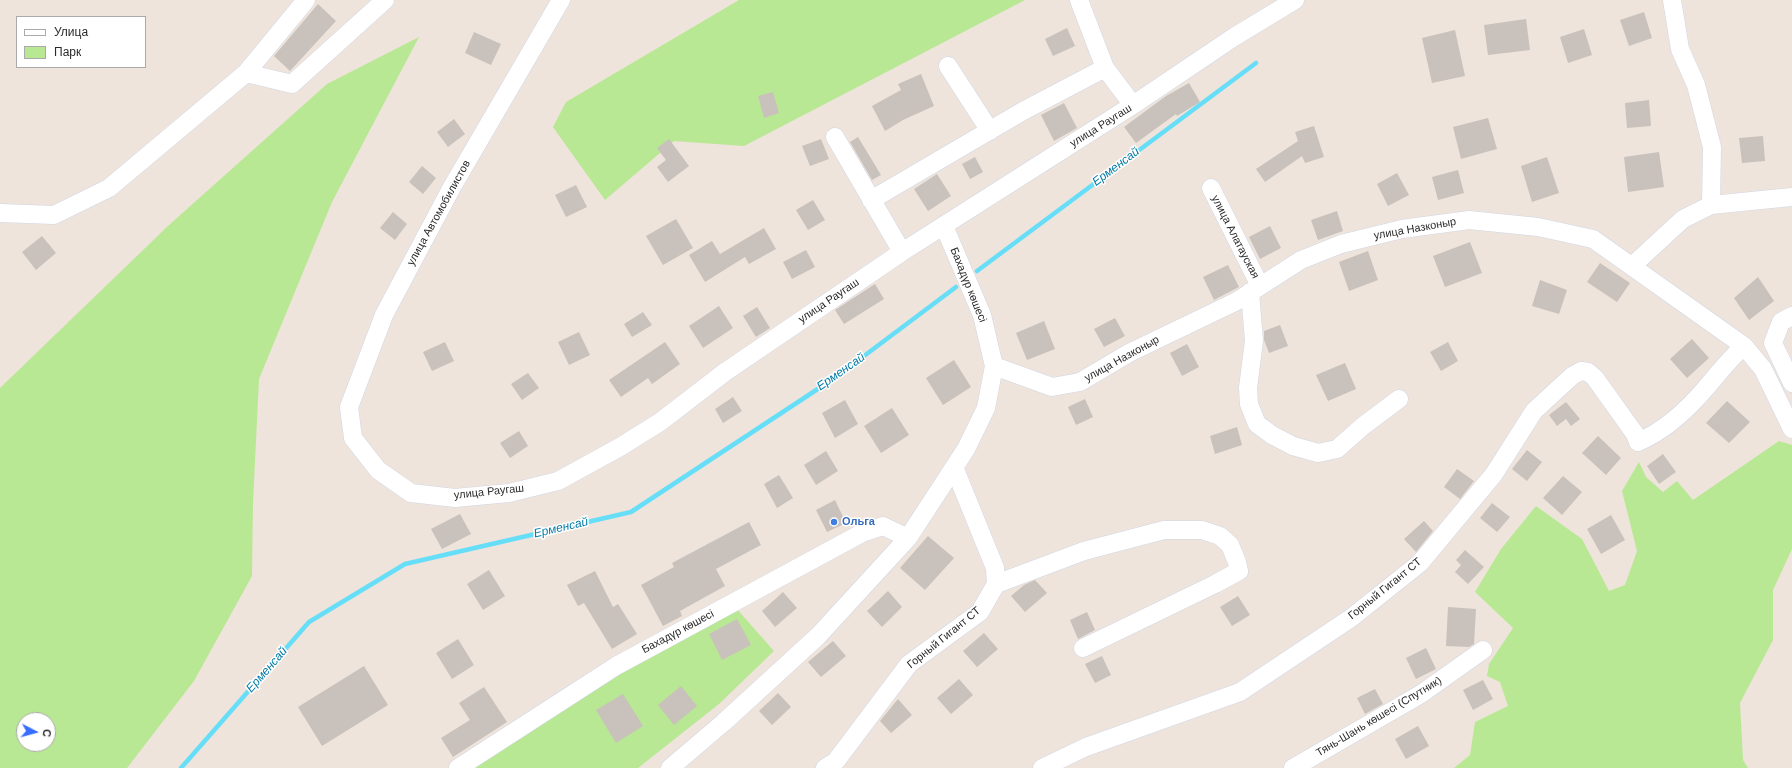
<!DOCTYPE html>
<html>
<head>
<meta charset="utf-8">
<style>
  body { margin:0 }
  #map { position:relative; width:1792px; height:768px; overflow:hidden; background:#eee4db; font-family:Helvetica,sans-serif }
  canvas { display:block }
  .legend { position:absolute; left:16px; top:16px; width:130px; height:52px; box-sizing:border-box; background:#fff; border:1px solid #aaa; margin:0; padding:5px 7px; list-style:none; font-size:12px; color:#2a2a2a }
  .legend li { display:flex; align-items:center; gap:8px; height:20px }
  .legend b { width:20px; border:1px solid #aaa }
  .north { position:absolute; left:16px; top:712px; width:40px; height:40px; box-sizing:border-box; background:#fff; border:1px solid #aaa; border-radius:50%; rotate:96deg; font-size:11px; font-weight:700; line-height:16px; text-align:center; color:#2a2a2a }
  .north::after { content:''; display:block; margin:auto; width:14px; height:18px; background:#376eff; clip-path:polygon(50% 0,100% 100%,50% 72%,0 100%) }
</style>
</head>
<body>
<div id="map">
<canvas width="1792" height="768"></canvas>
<ul class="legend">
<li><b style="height:5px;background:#fff"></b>Улица</li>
<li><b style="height:11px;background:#b8e893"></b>Парк</li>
</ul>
<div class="north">С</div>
</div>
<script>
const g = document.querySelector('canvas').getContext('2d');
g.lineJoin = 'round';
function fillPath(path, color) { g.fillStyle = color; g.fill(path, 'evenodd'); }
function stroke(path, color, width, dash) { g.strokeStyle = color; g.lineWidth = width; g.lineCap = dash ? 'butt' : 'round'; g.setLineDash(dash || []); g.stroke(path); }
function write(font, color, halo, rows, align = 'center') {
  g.font = font + ' Helvetica,sans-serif'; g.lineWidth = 3; g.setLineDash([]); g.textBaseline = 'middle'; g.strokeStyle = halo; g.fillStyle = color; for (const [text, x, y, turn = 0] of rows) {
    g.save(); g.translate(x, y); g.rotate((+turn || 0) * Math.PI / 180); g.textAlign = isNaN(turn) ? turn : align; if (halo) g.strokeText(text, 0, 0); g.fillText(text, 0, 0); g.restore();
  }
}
fillPath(new Path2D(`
  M739 0H1025L744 146 674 141 605 200 553 127 566 102Z
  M419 37 332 202 259 379 253 502 252 576 194 681 127 768H0V388L169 225 327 84ZM24 720H48V744H24Z
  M1779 441 1792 445V549L1773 590V640L1740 703 1743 760 1748 768H1454L1470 755 1475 722 1508 706 1500 682 1487 676 1489 664 1513 628 1475 592 1501 549 1536 506 1582 539 1609 591 1625 585 1637 551 1622 491 1639 462 1646 477 1663 492 1677 481 1693 500Z
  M736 608 774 651 719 704 638 768H464L576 697Z`), '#b8e893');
stroke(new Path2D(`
  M977 271 1256 63
  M181 768 309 622 405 564 631 512 836 377 956 287`), '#66def8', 4.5);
fillPath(new Path2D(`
  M318 4 336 21 290 71 274 56Z
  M1644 12 1652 38 1629 46 1620 20Z
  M1526 19 1530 50 1488 55 1484 25Z
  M1067 28 1075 46 1053 56 1045 39Z
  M1584 29 1592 55 1568 63 1560 37Z
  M1455 30 1465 76 1432 83 1422 38Z
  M474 32 501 44 491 65 465 53Z
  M921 74 934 106 903 120 885 131 872 106 901 90 898 84Z
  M1189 83 1200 102 1177 116 1176 114 1136 143 1124 127 1166 96Z
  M773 92 779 113 764 118 758 96Z
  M1649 100 1651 126 1627 128 1625 103Z
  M1064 103 1077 128 1054 141 1041 115Z
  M1488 118 1497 149 1461 159 1453 127Z
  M454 119 465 134 448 147 437 132Z
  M1314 126 1324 157 1305 163 1302 156 1265 182 1256 169 1298 141 1295 132Z
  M1763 136 1765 161 1742 163 1739 138Z
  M858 137 881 175 872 180 850 142Z
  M669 139 689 166 668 182 657 167 666 160 657 148Z
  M821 139 829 159 810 166 802 146Z
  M1659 152 1664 187 1628 192 1624 157Z
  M975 157 983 172 970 179 962 164Z
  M1547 157 1559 193 1532 202 1521 166Z
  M422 166 436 178 423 194 409 182Z
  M1458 170 1464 193 1438 200 1432 177Z
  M1397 173 1409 195 1388 206 1377 184Z
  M937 174 951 196 928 211 914 189Z
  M576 185 587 207 566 217 555 195Z
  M813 200 825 220 808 230 796 210Z
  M1337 211 1343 231 1318 240 1311 220Z
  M393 212 407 224 395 240 380 228Z
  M676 219 693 248 663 265 646 236Z
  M1270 226 1281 248 1260 259 1249 237Z
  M764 228 776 249 749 264 745 257 705 282 689 255 712 241 720 254Z
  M42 236 56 253 36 270 22 252Z
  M1470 242 1482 273 1445 287 1433 256Z
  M806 250 815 267 792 279 783 262Z
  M1368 251 1378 280 1349 291 1339 262Z
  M1600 263 1630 283 1617 302 1587 282Z
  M1228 265 1239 287 1214 300 1203 277Z
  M1758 277 1774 301 1749 320 1734 298Z
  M1540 280 1567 290 1559 314 1532 306Z
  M875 284 884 299 844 324 835 310Z
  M719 306 733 328 703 348 689 326Z
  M757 307 770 328 756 337 743 316Z
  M643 312 652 325 632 337 624 324Z
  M1115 318 1125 336 1104 347 1094 329Z
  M1044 321 1055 349 1027 360 1016 333Z
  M1280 325 1288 346 1269 353 1264 340V331Z
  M579 332 590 355 569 365 558 342Z
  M1692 339 1709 358 1687 378 1670 359Z
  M445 342 454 361 432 371 423 352Z
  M665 342 680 364 652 384 648 378 621 397 609 380Z
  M1448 342 1458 361 1441 371 1430 352Z
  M1187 344 1199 367 1182 376 1170 353Z
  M954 360 971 387 943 405 926 378Z
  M1345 363 1356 389 1328 401 1316 375Z
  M528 373 539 388 522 400 511 384Z
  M733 397 742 411 723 423 715 409Z
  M1085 399 1093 417 1076 425 1068 407Z
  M845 400 858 424 835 438 822 413Z
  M1727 401 1750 422 1729 443 1706 423Z
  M1566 402 1580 419 1571 426 1566 419 1557 426 1549 415Z
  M892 408 909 435 881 453 864 426Z
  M1237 427 1242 445 1215 454 1210 436Z
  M519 431 528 446 510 458 500 443Z
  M1598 436 1621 458 1606 475 1582 453Z
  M1527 450 1542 462 1527 481 1512 469Z
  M826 451 838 471 816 485 804 465Z
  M1663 454 1676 472 1659 484 1647 466Z
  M1457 469 1474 481 1460 499 1444 487Z
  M779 475 793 498 777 508 764 484Z
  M1563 476 1582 492 1562 515 1543 498Z
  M835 500 846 523 827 532 816 510Z
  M1492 503 1510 517 1497 532 1480 518Z
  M460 514 471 534 442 549 431 529Z
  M1611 515 1625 540 1601 554 1587 529Z
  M1424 521 1433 531 1416 552 1404 539Z
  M749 522 761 545 716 569 725 586 680 611 682 616 663 626 641 585 674 567 672 563Z
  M928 536 954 558 925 590 900 568Z
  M1465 550 1484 567 1468 584 1455 572 1461 565 1456 560Z
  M489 570 505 596 483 610 467 584Z
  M595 571 613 607 618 604 637 634 612 649 584 603 578 606 567 585Z
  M1035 580 1047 593 1025 612 1011 596 1024 585Z
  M888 591 902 607 882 627 867 611Z
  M783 592 797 608 775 627 762 611Z
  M1238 596 1250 615 1232 626 1220 607Z
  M1448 607 1476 609 1474 644 1469 647 1446 646Z
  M1087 612 1095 630 1078 639 1070 620Z
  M737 619 751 645 722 660 709 634Z
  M984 633 998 649 977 667 963 651Z
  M458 639 474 665 452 679 436 653Z
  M833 641 846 656 821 677 808 662Z
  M1426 648 1436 669 1416 679 1406 658Z
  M1102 656 1111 675 1095 683 1085 664Z
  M364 666 388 705 322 746 298 707Z
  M959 679 973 695 951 714 937 698Z
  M1483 680 1493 699 1473 710 1463 690Z
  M681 686 697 706 674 725 658 705Z
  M484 687 507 722 453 757 441 738 470 720 459 703Z
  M1375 689 1383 704 1365 714 1357 698Z
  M778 693 791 707 772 725 759 711Z
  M623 694 643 726 616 743 596 710Z
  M898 699 912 715 891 733 880 721Z
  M1418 726 1429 746 1406 759 1395 739Z`), '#c9c1bb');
const minor = new Path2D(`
  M561 0 452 187 384 315 349 407 353 438 378 470 411 493 455 498 509 493 558 481 620 447 660 422 725 372 902 252 1133 105 1234 37 1295 0
  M1079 0 1105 68 1133 105
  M1672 0 1680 49 1696 85 1712 147 1711 205
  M948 66 990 131
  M246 73 292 84 385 0
  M835 137 902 252
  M1211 188 1260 286
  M871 200 1023 111 1105 68
  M0 213 54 215 109 188 246 73 306 0
  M1632 266 1683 219 1711 205 1792 197
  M1250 292 1254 341 1248 388 1249 404 1257 424 1272 435 1293 446 1318 453 1337 449 1363 426 1399 399
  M1792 316 1781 322 1773 343 1792 383
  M994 366 1052 387 1080 382 1129 353 1237 301 1301 260 1341 244 1402 229 1469 220 1538 227 1593 239 1744 346 1763 369 1792 429
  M996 584 1084 551 1164 530H1202L1220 536 1230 545 1237 562 1239 571 1215 584 1083 648
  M458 768 616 666 862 533 883 526 908 538
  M670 768 723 723 818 636 908 538 966 449 986 408 994 366 982 315 944 226
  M825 768 836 761 909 664 980 612 996 584 995 568 954 467
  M1042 768 1086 747 1240 692 1351 618 1420 563 1494 474 1534 411 1572 376 1581 371 1588 372 1595 378 1635 434 1638 442C1664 431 1687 410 1705 389 1718 374 1729 359 1744 346
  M1293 768 1421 694 1483 650`);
stroke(minor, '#d0d6e4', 19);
stroke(minor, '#fff', 18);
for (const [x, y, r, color] of [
  [834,522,4,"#3f7fe0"]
]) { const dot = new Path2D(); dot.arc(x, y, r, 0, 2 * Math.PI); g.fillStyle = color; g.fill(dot); stroke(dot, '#fff', 1.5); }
write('11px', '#2a2a2a', '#fff', [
  ["улица Раугаш",1101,126,-32],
  ["улица Автомобилистов",439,213,-61],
  ["улица Назконыр",1415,229,-10],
  ["улица Алатауская",1235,237,63],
  ["Бахадүр көшесі",968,285,68],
  ["улица Раугаш",829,301,-34],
  ["улица Назконыр",1122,359,-29],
  ["улица Раугаш",489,492,-6],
  ["Горный Гигант СТ",1385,589,-39],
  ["Бахадүр көшесі",678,632,-28],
  ["Горный Гигант СТ",944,638,-39],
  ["Тянь-Шань көшесі (Спутник)",1379,717,-31]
]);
write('bold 11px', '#366cbe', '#fff', [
  ["Ольга",842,522]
], 'left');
write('italic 12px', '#037ca6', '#fff', [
  ["Ерменсай",1116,167,-37],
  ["Ерменсай",841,372,-35],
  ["Ерменсай",561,528,-13],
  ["Ерменсай",267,670,-49]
]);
</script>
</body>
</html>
